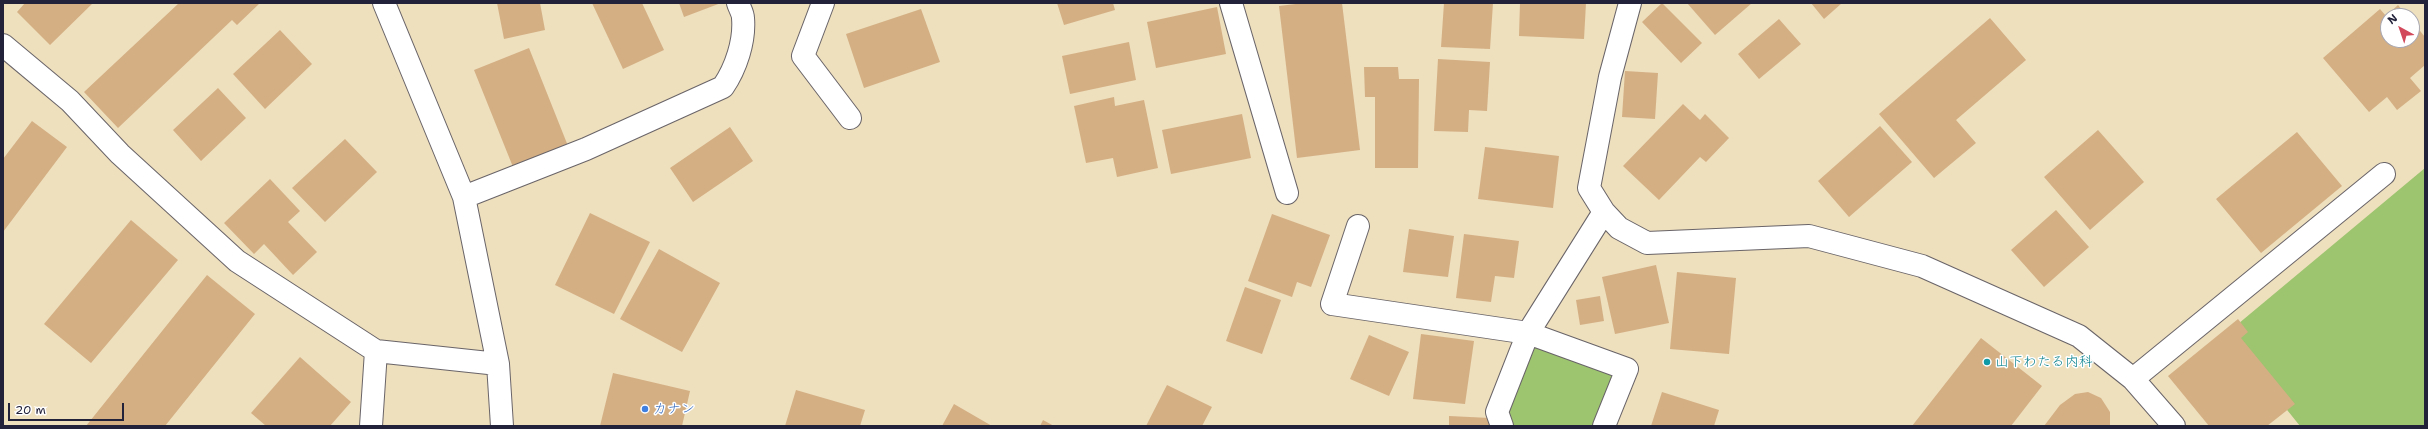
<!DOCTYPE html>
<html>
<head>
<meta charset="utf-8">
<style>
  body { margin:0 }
  #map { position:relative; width:2428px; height:429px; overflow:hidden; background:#eedfbd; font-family:"Shantell Sans",sans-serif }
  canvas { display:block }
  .frame { position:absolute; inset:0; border:4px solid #22223b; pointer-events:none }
  .north { position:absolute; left:2380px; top:8px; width:40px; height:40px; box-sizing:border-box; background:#fff; border:1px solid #a7a7b1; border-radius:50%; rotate:320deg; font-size:11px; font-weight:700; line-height:16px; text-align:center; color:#22223b }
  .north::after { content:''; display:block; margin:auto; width:14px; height:18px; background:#d1495b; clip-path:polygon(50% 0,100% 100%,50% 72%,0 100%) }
  .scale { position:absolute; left:8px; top:403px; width:116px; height:18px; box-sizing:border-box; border:2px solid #22223b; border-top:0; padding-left:5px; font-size:12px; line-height:14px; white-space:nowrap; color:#22223b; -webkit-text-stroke:3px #fff; paint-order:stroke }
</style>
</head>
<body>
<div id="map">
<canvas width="2428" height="429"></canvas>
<div class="frame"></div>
<div class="north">N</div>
<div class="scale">20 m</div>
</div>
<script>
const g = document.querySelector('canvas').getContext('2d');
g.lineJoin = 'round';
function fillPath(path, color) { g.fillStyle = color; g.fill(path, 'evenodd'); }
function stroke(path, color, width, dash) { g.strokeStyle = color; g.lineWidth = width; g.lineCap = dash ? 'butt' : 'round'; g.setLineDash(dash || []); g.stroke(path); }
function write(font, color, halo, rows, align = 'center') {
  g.font = font + ' "Shantell Sans","Klee One",sans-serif'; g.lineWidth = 3; g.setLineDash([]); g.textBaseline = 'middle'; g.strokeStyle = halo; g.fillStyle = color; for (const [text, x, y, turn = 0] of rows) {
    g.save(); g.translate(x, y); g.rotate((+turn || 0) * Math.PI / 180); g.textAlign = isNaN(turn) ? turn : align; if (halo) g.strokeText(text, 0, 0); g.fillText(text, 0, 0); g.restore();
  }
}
fillPath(new Path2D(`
  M2425 168V426H2300L2226 334Z
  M1530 339 1618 373 1597 426H1511L1504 407Z`), '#9dc46f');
fillPath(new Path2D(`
  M25 3H93L50 45 17 12Z
  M179 3H260L237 25 232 20 118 128 84 92Z
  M497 3H540L545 30 504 39Z
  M592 3H642L664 50 623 69Z
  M679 3H721L684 17Z
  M1057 3H1113L1115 10 1064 25Z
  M1304 3H1342L1360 150 1297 158 1279 6Z
  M1444 3H1493L1490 49 1441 47Z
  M1520 3H1586L1584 39 1519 36Z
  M1662 3 1702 43 1681 63 1642 22Z
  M1687 3H1752L1715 35Z
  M1811 3H1842L1824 19Z
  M2398 5 2407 16H2388V40H2412V21L2425 37V65L2410 78 2421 91 2397 110 2387 97 2369 112 2323 58 2380 9 2386 16Z
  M1217 7 1226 54 1156 68 1147 22Z
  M921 9 940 62 864 88 846 34Z
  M1990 18 2026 60 1956 120 1976 143 1934 178 1879 114Z
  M1779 19 1801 44 1759 79 1738 54Z
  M280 30 312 64 265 109 233 74Z
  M1129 42 1136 80 1070 94 1062 56Z
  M529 48 568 146 513 167 474 70Z
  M1438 59 1490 62 1487 111 1469 110 1468 132 1434 131Z
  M1364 67H1398L1399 79H1419L1418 168H1375V97H1365Z
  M1625 71 1658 73 1655 119 1622 117Z
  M218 88 246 118 201 161 173 130Z
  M1114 97 1115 106 1144 100 1158 168 1117 177 1113 158 1086 163 1074 106Z
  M1683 104 1700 120 1705 114 1729 138 1706 162 1700 157 1659 200 1623 166Z
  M1242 114 1251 158 1171 174 1162 130Z
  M32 121 67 147 3 232V159Z
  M1880 126 1912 162 1849 217 1818 181Z
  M730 127 753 161 693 202 670 168Z
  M2098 130 2144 182 2090 230 2044 177Z
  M2297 132 2342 186 2261 253 2216 199Z
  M345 139 377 172 325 222 292 188Z
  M1485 147 1559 156 1553 208 1478 199Z
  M270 179 300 211 288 222 317 252 293 275 264 244 254 254 224 223Z
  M2056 210 2089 247 2044 287 2011 250Z
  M590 213 650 242 614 314 555 285Z
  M1272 214 1330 235 1311 287 1297 282 1292 297 1248 281Z
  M131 220 178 260 91 363 44 324Z
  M1409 229 1454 236 1448 277 1403 272Z
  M1464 234 1519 241 1514 278 1495 276 1491 302 1456 298Z
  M659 249 720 283 682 352 620 319Z
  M1656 265 1669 323 1615 334 1602 277Z
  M1677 272 1736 278 1729 354 1670 349Z
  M207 275 255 314 165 426H86Z
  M1245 287 1281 300 1262 354 1226 341Z
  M1600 296 1604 321 1580 325 1576 300Z
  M2238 319 2248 332 2241 338 2295 404 2267 426H2209L2168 376Z
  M1421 334 1474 341 1465 404 1413 399Z
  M1369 335 1409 352 1389 396 1350 379Z
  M1981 338 2042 386 2011 426H1912Z
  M300 357 351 402 330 426H266L251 413Z
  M613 373 690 391 682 426H600Z
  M1167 385 1212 407 1202 426H1146Z
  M796 390 865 410 860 426H785Z
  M1662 392 1719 410 1714 426H1651Z
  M2088 392 2101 398 2110 412V426H2044L2060 405 2075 394Z
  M954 404 992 426H942Z
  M1449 416 1490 418 1489 426H1449Z
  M1043 420 1054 426H1040Z`), '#d4af84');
const minor = new Path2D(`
  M384 3 464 197 498 364 502 426
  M823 3 803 56 850 118
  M1231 3 1287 193
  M1630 3 1610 77 1589 188 1604 212 1619 228 1647 243 1809 236 1922 266 2079 336 2133 379 2174 426
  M3 45 70 101 120 154 237 261 376 351 498 364
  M464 197 586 149 723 87C736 68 745 41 743 18 743 13 739 7 738 3
  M1358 226 1332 304 1528 333 1627 369 1604 426
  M2133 379 2384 174
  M371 426 376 351
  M1502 426 1497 412 1528 333 1604 212`);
stroke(minor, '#696468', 24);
stroke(minor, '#fff', 22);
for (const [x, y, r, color] of [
  [1987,362,4,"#0f9aa8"],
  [645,409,4,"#3f7fe0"]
]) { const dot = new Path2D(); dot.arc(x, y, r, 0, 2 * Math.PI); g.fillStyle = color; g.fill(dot); stroke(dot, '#fff', 1.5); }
write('14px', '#0d838f', '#fff', [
  ["山下わたる内科",1995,362]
], 'left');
write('14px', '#366cbe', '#fff', [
  ["カナン",653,409]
], 'left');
</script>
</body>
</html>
